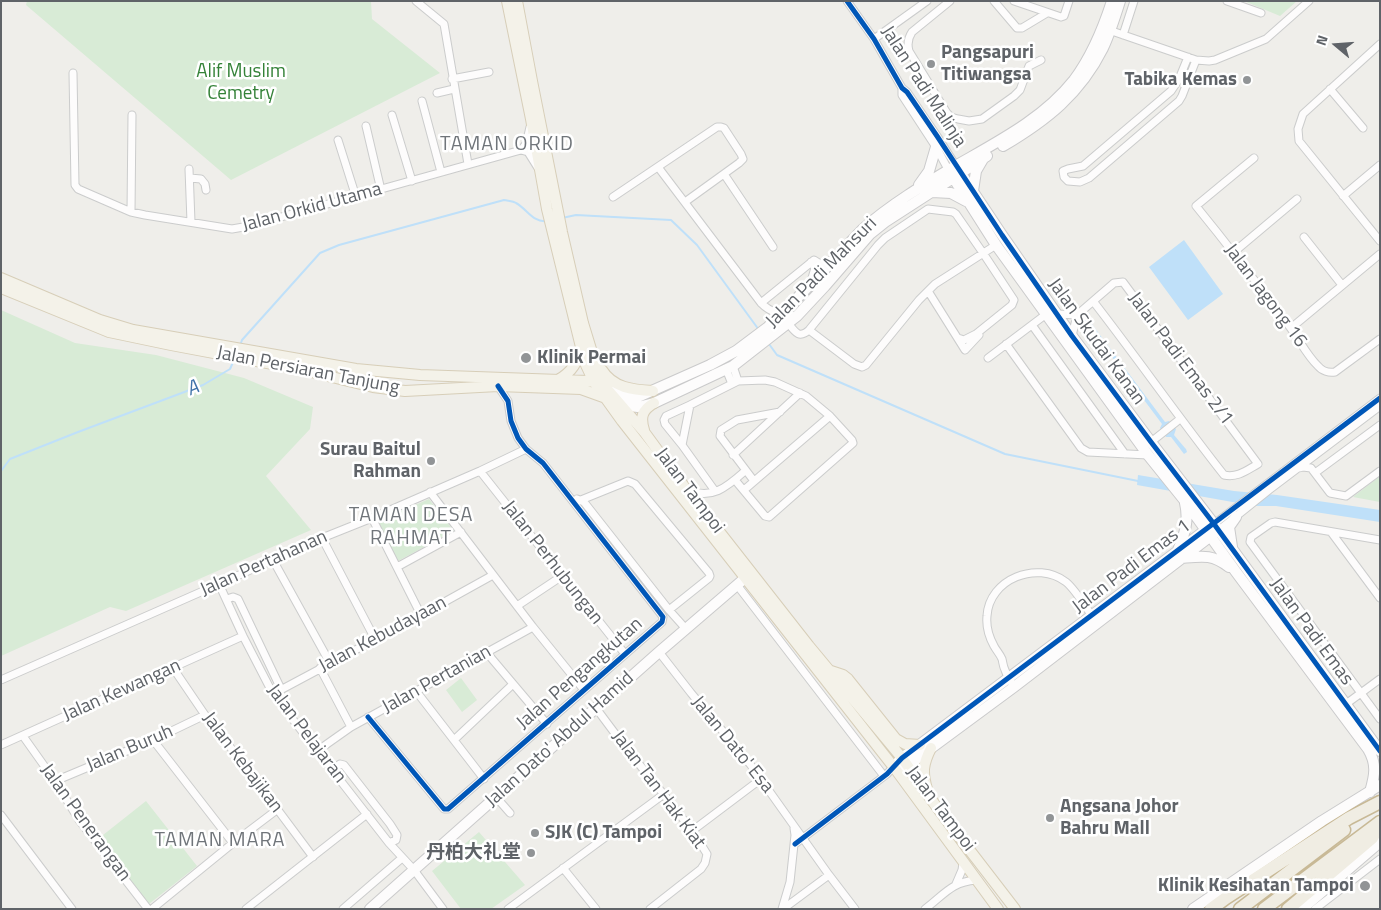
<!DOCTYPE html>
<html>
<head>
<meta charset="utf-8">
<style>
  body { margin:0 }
  #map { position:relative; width:1381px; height:910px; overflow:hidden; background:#efeeea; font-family:"Titillium Web",sans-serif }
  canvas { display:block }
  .frame { position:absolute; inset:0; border:2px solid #5f6368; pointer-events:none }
  .north { position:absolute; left:1311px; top:20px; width:50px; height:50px; -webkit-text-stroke:4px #fff; paint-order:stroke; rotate:288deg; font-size:14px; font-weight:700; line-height:20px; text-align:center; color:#5f6368 }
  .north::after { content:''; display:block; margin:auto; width:18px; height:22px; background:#5f6368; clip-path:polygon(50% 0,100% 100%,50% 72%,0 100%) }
</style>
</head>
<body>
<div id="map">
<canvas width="1381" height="910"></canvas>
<div class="frame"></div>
<div class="north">N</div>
</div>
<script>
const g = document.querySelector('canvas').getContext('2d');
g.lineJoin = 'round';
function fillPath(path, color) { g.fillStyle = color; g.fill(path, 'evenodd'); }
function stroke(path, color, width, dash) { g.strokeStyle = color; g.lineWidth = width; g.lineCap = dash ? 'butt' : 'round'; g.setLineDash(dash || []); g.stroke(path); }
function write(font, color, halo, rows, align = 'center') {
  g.font = font + ' "Titillium Web","Noto Sans SC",sans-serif'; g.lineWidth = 5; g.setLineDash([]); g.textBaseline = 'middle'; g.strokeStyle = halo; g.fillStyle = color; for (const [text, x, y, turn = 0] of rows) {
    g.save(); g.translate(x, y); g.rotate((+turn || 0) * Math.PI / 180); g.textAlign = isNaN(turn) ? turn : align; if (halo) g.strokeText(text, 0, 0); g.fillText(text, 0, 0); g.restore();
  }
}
fillPath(new Path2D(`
  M27 1H371L372 19 440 73 231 180 26 5Z
  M1244 1H1297L1280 16Z
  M1 310 75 343 156 355 244 378 313 407 310 429 266 476 311 530 126 611 110 607 1 656Z
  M1380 476V502L1353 497Z
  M429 499 454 531 398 561 378 521Z
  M461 678 477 700 462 712 446 690Z
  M146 801 197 866 149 904 98 839Z
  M479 832 525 885 491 909H461L432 871Z`), '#d8ebd6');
fillPath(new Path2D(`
  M1184 240 1223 294 1188 320 1149 267Z
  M1090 313 1088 319 1165 422 1169 421 1176 429 1174 435 1185 448 1186 449 1187 452 1184 454 1171 437H1166L1160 428 1162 424 1085 321H1080Z
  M1138 475 1234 491 1277 495 1380 510V522L1276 506H1255L1137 485Z`), '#bfe0f9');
stroke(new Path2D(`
  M562 218 576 215 671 220 697 245 759 330
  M769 344 777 355 1005 454 1138 481
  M240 346 242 340 320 253 339 245 504 200C508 201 513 201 516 203 527 209 533 223 547 221
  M1 471 10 459 78 432 203 385 230 369 234 360`), '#bfe0f9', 2);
const street = new Path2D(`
  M416 1 444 24 468 164
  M847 1 874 39 902 88 907 92 937 136 956 166
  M950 1 912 32C908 38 907 44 909 51L947 113 951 117 958 119 969 121 982 119 1014 96 1020 90 1029 66 1041 60
  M994 1 1017 28H1022L1047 13
  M1014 1 1061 17 1064 16 1069 1
  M1227 1 1261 13
  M1106 29 1196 60 1209 61 1215 60 1266 39 1309 1
  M1123 35 1134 1
  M874 39 927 1
  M1380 44 1303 114 1298 129 1299 141 1380 241
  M1188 57 1179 79 1171 91 1083 166 1068 169 1063 171 1064 177 1068 181 1080 182 1089 178 1179 101 1182 96 1196 60
  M73 73 75 185 78 189 131 212 145 215 232 229 249 226 521 150 528 152 538 168
  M452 79 489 72
  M902 88V95L936 147 949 171
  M1330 89 1363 128
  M437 93 454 89
  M422 101 441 172
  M392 115 412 181
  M366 126 381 190
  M338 140 356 197
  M521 150 526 144 530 127
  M1254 158 1196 206C1227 244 1257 283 1286 322 1297 335 1306 355 1318 366 1322 371 1329 373 1335 372L1380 339
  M658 167 761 303C772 314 782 314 797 316
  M189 169 191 222
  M724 174 773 247
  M190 178 201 179 205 184 206 190
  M1343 196 1380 165
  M613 197 717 127H721L724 128 741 154 743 159 739 163 685 202
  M131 212 132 115
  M1304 237 1342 285
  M1234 252 1297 199
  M811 281 815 268 811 262
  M928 291 965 350 979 335
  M761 303 814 260 822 265 827 267
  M1057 314 1077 315
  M788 323C795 332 799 339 809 330L878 245 885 238 928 209 953 212 956 214 983 253 1014 300 1012 305 976 334 964 340 958 338
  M1032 325 1125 454
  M1291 328 1380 254
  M809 330 854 364 862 367 866 365 919 300 935 284 996 245
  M1072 336 1077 315 1114 283 1123 282 1258 464C1247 470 1238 478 1224 475 1179 418 1138 359 1093 301
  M1006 344 1081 448 1088 452 1148 455
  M988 358 1049 312
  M733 366 738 381
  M726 369 732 384
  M1151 442 1180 419
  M682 445 665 424 664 420 666 416 690 405
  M733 455 800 393
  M1299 468 1303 467 1311 468 1330 493 1346 496 1380 471
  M480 471 625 654
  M1315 473 1380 425
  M754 481 720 436 721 430 737 420 780 412
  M686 489C711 501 727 487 745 471
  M744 490 830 416
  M715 491 682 445 690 405 738 381 765 380 775 382 806 396 830 416 852 440 853 443 769 517 765 516 735 480
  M430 492 533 627 584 690
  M577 499 584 502 669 610 686 629
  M581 500 628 481 635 484 709 573 710 576 709 578 669 610
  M372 518 421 615
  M1214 524 1380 398
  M1219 530 1269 490 1380 406
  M1331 532 1380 598
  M322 538 375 639
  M1380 540 1275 522 1271 523 1251 537 1250 542 1380 719
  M273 560 330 663
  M397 567 461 532
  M219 584 243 636 273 694 389 843 414 870 443 909
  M737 585 884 776
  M227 599 233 597 238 599 281 689
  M517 606 562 576
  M659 652 691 693 750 764 829 875 855 909
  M487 653 547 724
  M173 668 205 715 248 770 313 857
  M320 668 351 727
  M1 680 219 584 322 538 372 518 480 471 526 449
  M1014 687C1011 682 1007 676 1005 670 1003 666 1003 663 1002 659 1000 654 996 650 994 646 989 637 986 626 987 616 989 579 1037 560 1066 582 1075 589 1087 609 1094 619
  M416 691 484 779
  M273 694 421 615 493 575
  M1346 704 1380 679
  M596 708C610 727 624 746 639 764 663 794 687 821 707 854L705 863 701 869 650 909
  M368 717 444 809H448L662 622 663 617 660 613 543 463 526 449 518 438 511 421 508 401 498 386
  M23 736 55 781 79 820 148 909
  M153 740 233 843
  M454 740 513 684
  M1 745 243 636
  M317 751 351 727 533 627
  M332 771 340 764 344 765 390 824 397 835 396 840 389 843
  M55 781 153 740 205 715
  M496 797 510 813
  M1 815 72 909
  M692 831 761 779
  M795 844 887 774 893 767
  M563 868 596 909
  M956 884 962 870 963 863
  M152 909 233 843 278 809
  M246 909 367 814
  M343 909 402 858
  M508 909 664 794
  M782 909 790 882 795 835 794 828
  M783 909 829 875
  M925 909C944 895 951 882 976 880
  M1315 909 1380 859`);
const secondary = new Path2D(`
  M1003 146C1047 120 1080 94 1103 48 1110 33 1115 17 1120 1
  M956 166 1002 235 1072 336 1151 442 1214 524 1380 751
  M949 171 996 245 1148 455 1185 501 1236 572 1368 749C1377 764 1375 775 1370 792
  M919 185 929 171 936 147
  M973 191 976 171 983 159
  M932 192 951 193 966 201
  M608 390 625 396 638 397 710 365 736 351 768 327 782 314 863 229C891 204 925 184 957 165 999 141 1044 118 1074 80 1092 56 1103 29 1112 1
  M621 405 638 407 654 403 733 366 797 316 825 286 870 234 885 222 987 156
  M1232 547 1229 527 1236 517
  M1178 550C1185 534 1189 520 1185 503
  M1182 558C1203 556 1212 554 1229 567
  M896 764 902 758 1211 526
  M900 769 907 766 1014 687 1216 532
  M370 909 659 652 751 573
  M1193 909 1322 821 1380 785
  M1302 909 1380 842`);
const primary = new Path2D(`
  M507 1 531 119 547 209 581 347 586 365 594 382 622 421 896 770 998 909
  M517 1 532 81 562 232 583 323 598 372 608 390 645 433 686 489 809 646 902 758 938 809 1015 909
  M1 278 100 320 133 330 356 369 420 375 588 381 594 382 598 384
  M1 288 109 332 171 345 299 369 373 387 405 391 498 386 581 389 606 398
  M602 370C613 388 633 390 653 391
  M558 380C573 371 577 363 581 347
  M644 430C640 417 642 410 654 403
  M831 671 843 675 848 679 896 739 905 744 920 745
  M927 789C922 772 923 764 931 748`);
const highway = new Path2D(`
  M1211 909 1226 898 1349 818 1380 802
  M1240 909 1344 830
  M1264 909 1380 822
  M1288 909 1372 838 1378 827`);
stroke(street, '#cbcccc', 9);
stroke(secondary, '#cacacb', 12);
stroke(primary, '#d7ceb8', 12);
stroke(highway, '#c8b996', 15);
stroke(street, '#fdfcfc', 7);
stroke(secondary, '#fdfcfc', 10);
stroke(primary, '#f4f2e9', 10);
stroke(highway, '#f0ede3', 12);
stroke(new Path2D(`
  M847 1 874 39 902 88 907 92 937 136 1002 235 1072 336 1151 442 1214 524 1380 751
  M368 717 444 809H448L662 622 663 617 660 613 543 463 526 449 518 438 511 421 508 401 498 386
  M795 844 887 774 902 758 1380 398`), '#0057b8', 5);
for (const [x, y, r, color] of [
  [931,64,5,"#919496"],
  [1247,80,5,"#919496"],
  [526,358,6,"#919496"],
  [431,461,5,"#919496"],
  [1050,818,5,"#919496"],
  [535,833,5,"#919496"],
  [531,853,5,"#919496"],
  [1365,886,6,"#919496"]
]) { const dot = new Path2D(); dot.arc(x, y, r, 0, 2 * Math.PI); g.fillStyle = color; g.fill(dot); stroke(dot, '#fff', 2); }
write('bold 19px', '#5f6368', '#fff', [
  ["Pangsapuri",941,53],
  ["Titiwangsa",941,75],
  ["Tabika Kemas",1237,80,"right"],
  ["Klinik Permai",537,358],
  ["Surau Baitul",421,450,"right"],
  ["Rahman",421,472,"right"],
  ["Angsana Johor",1060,807],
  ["Bahru Mall",1060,829],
  ["SJK (C) Tampoi",545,833],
  ["丹柏大礼堂",521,853,"right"],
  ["Klinik Kesihatan Tampoi",1354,886,"right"]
], 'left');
write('19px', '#348238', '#fff', [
  ["Alif Muslim",241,72],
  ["Cemetry",241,94]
]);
write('19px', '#5f6368', '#fff', [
  ["Jalan Padi Malinja",923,87,57],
  ["Jalan Orkid Utama",312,208,-15],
  ["Jalan Padi Mahsuri",822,273,-45],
  ["Jalan Jagong 16",1265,296,53],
  ["Jalan Skudai Kanan",1096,342,54],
  ["Jalan Padi Emas 2/1",1180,359,53],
  ["Jalan Persiaran Tanjung",308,371,11],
  ["Jalan Tampoi",689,491,53],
  ["Jalan Perhubungan",552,563,52],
  ["Jalan Pertahanan",264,564,-24],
  ["Jalan Padi Emas 1",1132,567,-37],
  ["Jalan Padi Emas",1311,632,54],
  ["Jalan Kebudayaan",383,635,-28],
  ["Jalan Pengangkutan",580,674,-41],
  ["Jalan Pertanian",437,680,-29],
  ["Jalan Kewangan",122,691,-24],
  ["Jalan Pelajaran",306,734,53],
  ["Jalan Dato' Abdul Hamid",560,740,-42],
  ["Jalan Dato' Esa",732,745,51],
  ["Jalan Buruh",130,749,-23],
  ["Jalan Kebajikan",242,763,53],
  ["Jalan Tan Hak Kiat",658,790,53],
  ["Jalan Tampoi",940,809,53],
  ["Jalan Penerangan",85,823,54]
]);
g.letterSpacing = '1px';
write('20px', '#70757a', '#fff', [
  ["TAMAN ORKID",507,145],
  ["TAMAN DESA",411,516],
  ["RAHMAT",411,539],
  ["TAMAN MARA",220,841]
]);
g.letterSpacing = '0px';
write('italic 20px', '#4174aa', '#fff', [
  ["A",193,389,-23]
]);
</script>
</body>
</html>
